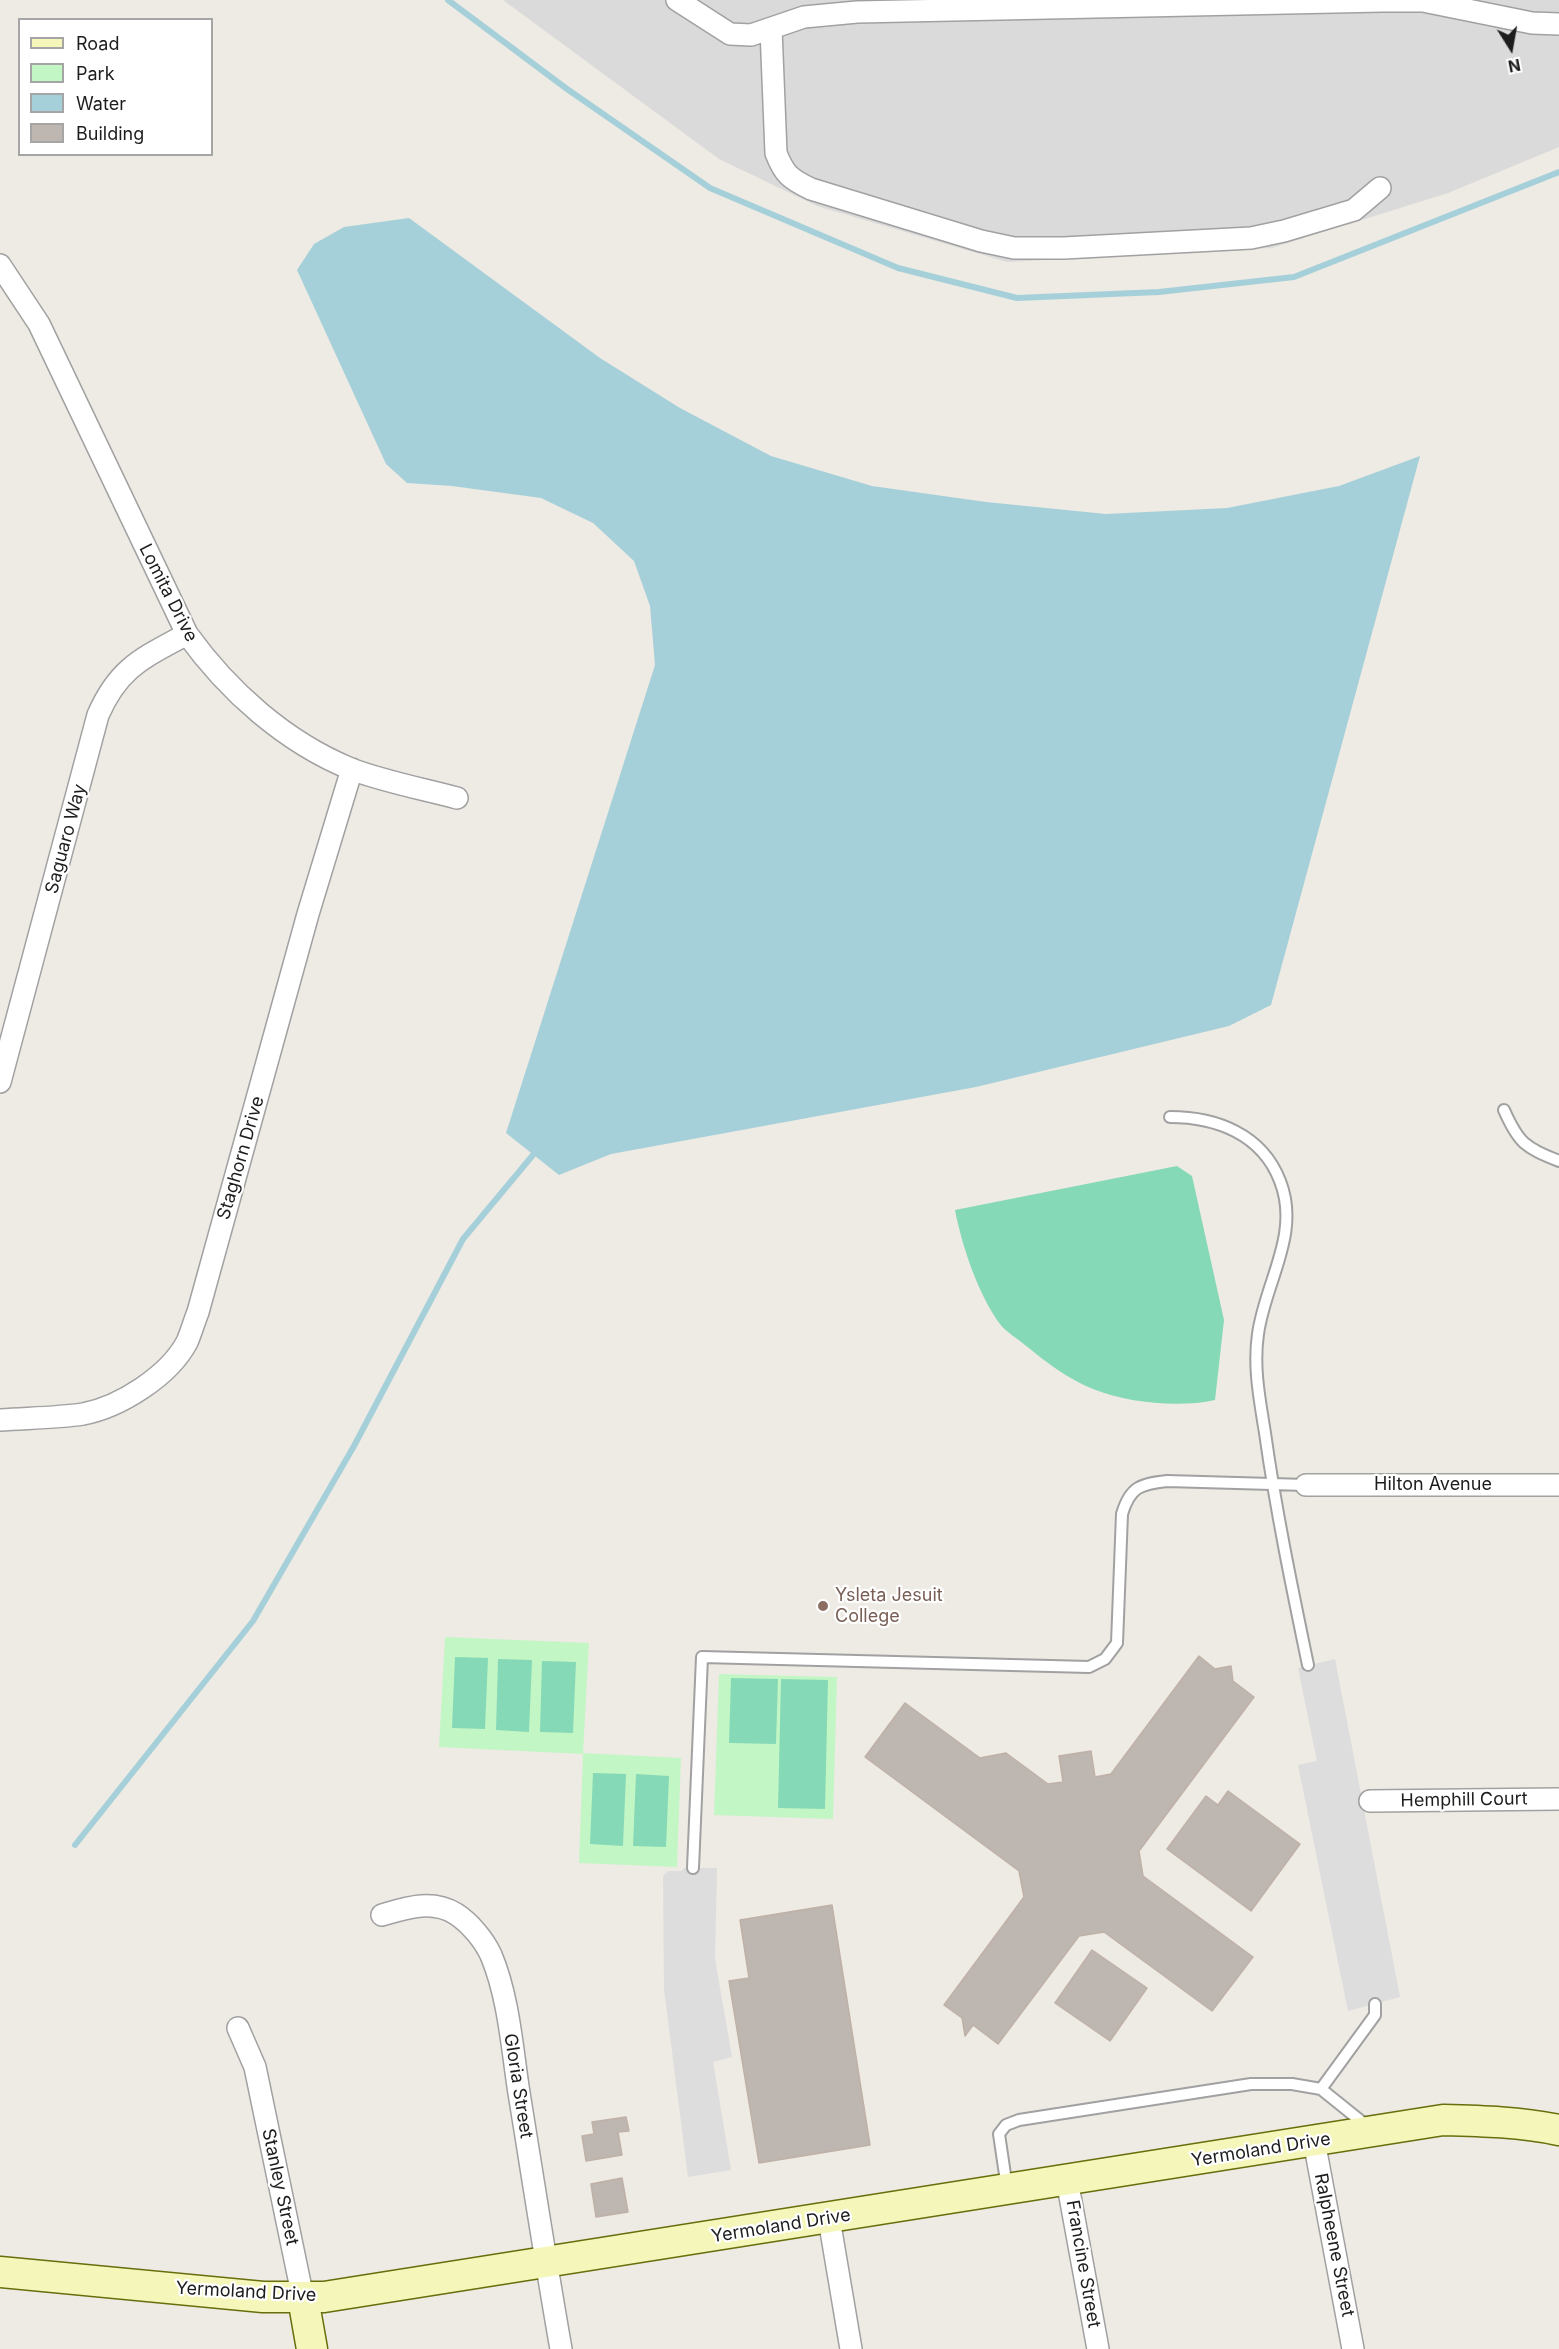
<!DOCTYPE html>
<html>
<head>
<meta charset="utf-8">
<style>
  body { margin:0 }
  #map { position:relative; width:1559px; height:2349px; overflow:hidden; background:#eeeae4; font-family:Inter,sans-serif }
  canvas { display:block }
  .legend { position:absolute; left:18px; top:18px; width:195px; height:138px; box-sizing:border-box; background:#fff; border:2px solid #a5a5a5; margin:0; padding:8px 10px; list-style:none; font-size:18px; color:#1d1d1d }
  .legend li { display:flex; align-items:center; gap:12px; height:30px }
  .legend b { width:30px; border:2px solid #a5a5a5 }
  .north { position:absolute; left:1481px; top:18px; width:60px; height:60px; -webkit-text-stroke:4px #fff; paint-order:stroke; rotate:169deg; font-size:16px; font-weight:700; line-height:24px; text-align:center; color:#1d1d1d }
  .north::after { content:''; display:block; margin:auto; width:21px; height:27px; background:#1d1d1d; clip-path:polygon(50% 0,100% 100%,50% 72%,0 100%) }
</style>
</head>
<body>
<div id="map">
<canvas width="1559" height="2349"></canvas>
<ul class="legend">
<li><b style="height:8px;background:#f5f6ba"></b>Road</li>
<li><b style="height:16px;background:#c3f6c5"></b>Park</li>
<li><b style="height:16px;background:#a6d0d9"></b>Water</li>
<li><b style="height:16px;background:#beb6b0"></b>Building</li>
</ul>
<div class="north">N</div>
</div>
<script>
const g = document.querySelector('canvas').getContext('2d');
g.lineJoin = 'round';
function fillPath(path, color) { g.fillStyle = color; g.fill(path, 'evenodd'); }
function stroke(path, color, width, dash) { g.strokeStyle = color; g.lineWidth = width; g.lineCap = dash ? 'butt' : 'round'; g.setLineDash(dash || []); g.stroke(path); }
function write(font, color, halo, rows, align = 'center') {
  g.font = font + ' Inter,sans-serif'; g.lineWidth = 4.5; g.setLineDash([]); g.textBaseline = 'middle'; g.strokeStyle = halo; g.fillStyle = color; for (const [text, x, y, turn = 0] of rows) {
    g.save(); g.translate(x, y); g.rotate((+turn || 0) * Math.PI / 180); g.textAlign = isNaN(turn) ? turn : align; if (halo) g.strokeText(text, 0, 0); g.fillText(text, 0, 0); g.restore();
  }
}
fillPath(new Path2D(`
  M503 0H1559V147L1448 193 1272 248 1007 262 817 206 719 159Z`), '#dbdada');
fillPath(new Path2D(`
  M445 1637 589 1643 583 1753 681 1758 677 1867 579 1863 583 1754 439 1747Z
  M719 1674 837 1677 833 1819 714 1815Z`), '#c3f6c5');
fillPath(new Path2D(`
  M1177 1166 1192 1176 1224 1320 1215 1400C1179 1408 1127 1403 1093 1389 1068 1379 1046 1362 1025 1345 1017 1338 1006 1332 1000 1324 978 1294 962 1246 955 1210Z
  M455 1657 488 1658 485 1729 452 1728Z
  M498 1659 532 1660 529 1732 496 1730Z
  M542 1661 576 1662 573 1733 540 1732Z
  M731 1678 778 1679 776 1744 729 1743Z
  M781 1679 828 1680 825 1809 778 1808Z
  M593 1773 626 1774 623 1846 590 1844Z
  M636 1774 669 1776 666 1847 633 1846Z`), '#86d9b6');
fillPath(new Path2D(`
  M1335 1659 1400 1997 1348 2011 1298 1765 1317 1761 1298 1668Z
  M684 1868H717L715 1959 732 2057 713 2062 731 2170 688 2177 664 1989 663 1876 668 1871H682Z`), '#ddd');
fillPath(new Path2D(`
  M409 218 600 358 680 408 771 456 872 486 986 502 1106 514 1227 508 1339 486 1420 456 1271 1005 1229 1026 976 1087 611 1154 559 1175 506 1133 655 665 650 606 634 561 593 523 541 498 452 486 407 483 386 464 297 270 314 244 344 227Z`), '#a6d0d9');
stroke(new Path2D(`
  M448 0 567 89 710 188 898 268 1017 298 1159 292 1294 277 1559 172
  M75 1845 253 1621 354 1446 463 1239 538 1149`), '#a6d0d9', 6);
const building = new Path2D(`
  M1199 1656 1215 1669 1231 1666 1233 1681 1254 1697 1139 1851 1143 1876 1253 1957 1212 2011 1104 1932 1079 1936 998 2044 973 2025 965 2036 962 2018 944 2005 1024 1897 1019 1871 865 1757 905 1703 980 1758 1006 1753 1048 1784 1063 1782 1059 1756 1091 1751 1095 1777 1111 1774Z
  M1228 1791 1300 1844 1251 1911 1167 1849 1206 1796 1218 1805Z
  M832 1905 870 2145 759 2163 729 1981 749 1978 740 1920Z
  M1092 1950 1147 1988 1110 2041 1055 2003Z
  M626 2117 629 2131 618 2132 622 2155 586 2161 582 2136 594 2134 592 2122Z
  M622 2178 628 2212 596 2217 591 2184Z`);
fillPath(building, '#beb6b0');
stroke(building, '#bfb1a7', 1.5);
const lane = new Path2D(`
  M1504 1110C1519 1144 1525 1147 1559 1161
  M1170 1117C1216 1117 1262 1134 1280 1181 1301 1234 1265 1282 1258 1334 1253 1368 1260 1401 1265 1433 1276 1511 1292 1588 1308 1665
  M693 1868 702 1657 1089 1667 1105 1659 1117 1643 1122 1514C1130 1487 1140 1484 1167 1481L1306 1485
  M1321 2089 1375 2015V2004
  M1007 2188 999 2134 1006 2125 1019 2120 1251 2084H1292L1321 2089 1367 2126`);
const street = new Path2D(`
  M677 0 730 34 751 35 804 17 857 12 1382 1H1423L1532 23 1559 24
  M771 29 776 153C784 174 790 179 811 189L981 241 1014 248H1064L1251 238 1284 231 1354 210 1380 188
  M0 265 39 324 187 634C228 691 285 742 351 769 382 781 423 789 457 798
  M0 1082 98 715C119 667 143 658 187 634
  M0 1420C27 1418 56 1418 83 1414 120 1407 169 1376 187 1342 191 1333 194 1322 198 1312L308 914 352 769
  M1306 1485H1559
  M1370 1801 1559 1799
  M382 1915C406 1908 432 1899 456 1914 470 1923 484 1940 491 1955 509 1998 512 2048 519 2093 533 2179 546 2264 561 2349
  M238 2028 255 2067 303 2298
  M1314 2141 1353 2349
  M1067 2180 1098 2349
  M829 2219 851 2349`);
const secondary = new Path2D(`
  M0 2272 263 2297H324L1443 2120C1482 2121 1521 2122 1559 2130
  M303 2298 312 2349`);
stroke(lane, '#a1a1a1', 14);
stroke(street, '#a1a1a1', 24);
stroke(secondary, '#676e0b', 33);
stroke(lane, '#fff', 10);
stroke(street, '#fff', 21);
stroke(secondary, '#f5f6ba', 30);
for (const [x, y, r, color] of [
  [823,1606,6,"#8d6e63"]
]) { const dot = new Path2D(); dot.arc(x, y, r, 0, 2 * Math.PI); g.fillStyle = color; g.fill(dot); stroke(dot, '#fff', 2); }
write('18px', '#1d1d1d', '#fff', [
  ["Lomita Drive",168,593,63],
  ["Saguaro Way",66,839,-75],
  ["Staghorn Drive",241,1158,-74],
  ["Hilton Avenue",1433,1485],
  ["Hemphill Court",1464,1800,-1],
  ["Gloria Street",518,2086,81],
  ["Yermoland Drive",1261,2150,-9],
  ["Stanley Street",280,2187,78],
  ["Yermoland Drive",781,2226,-9],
  ["Ralpheene Street",1334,2245,79],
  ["Francine Street",1083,2264,80],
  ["Yermoland Drive",246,2292,3]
]);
write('18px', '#785e54', '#fff', [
  ["Ysleta Jesuit",835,1596],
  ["College",835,1617]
], 'left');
</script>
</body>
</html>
